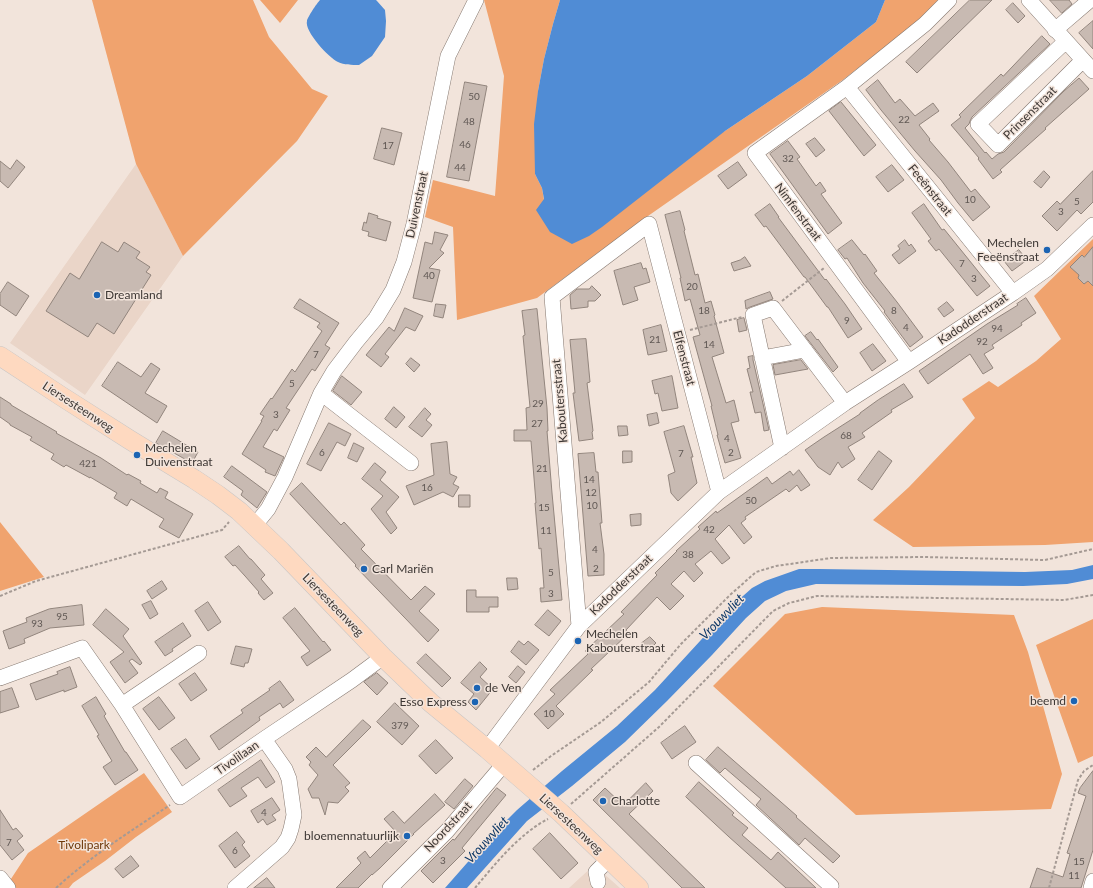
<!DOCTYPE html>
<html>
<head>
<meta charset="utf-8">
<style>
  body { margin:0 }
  canvas { display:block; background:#f2e4db }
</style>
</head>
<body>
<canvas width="1093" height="888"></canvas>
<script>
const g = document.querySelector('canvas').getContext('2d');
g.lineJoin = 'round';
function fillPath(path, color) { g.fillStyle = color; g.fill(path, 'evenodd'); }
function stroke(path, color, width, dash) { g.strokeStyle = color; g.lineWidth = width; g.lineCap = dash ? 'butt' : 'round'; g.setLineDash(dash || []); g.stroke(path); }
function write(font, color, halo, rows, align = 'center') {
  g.font = font + ' Lato,sans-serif'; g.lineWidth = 3; g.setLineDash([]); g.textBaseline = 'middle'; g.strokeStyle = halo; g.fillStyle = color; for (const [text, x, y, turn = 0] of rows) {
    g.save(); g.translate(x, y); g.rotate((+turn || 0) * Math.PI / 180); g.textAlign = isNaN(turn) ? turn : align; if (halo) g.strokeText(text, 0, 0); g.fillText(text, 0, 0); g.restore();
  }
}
fillPath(new Path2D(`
  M136 164 183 256 85 395 10 343Z
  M594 865 620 888H569Z`), '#ead5c8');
fillPath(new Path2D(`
  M92 0H253L269 37 312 89 328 96 297 141 183 256 136 164Z
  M260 0H298L280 23Z
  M484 0H560L553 24 544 59 538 91 535 174 542 188 544 200 725 131 807 76 876 22 885 0H941L922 18 844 79 648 216 537 298 457 320 453 227 425 217 433 180 495 196 504 76Z
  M1093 239V542L1045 545 913 547 873 520 909 487 975 418 962 399 989 381 998 387 1036 361 1061 339 1034 296Z
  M0 522 44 577 0 591Z
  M822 607 1014 615 1028 652 1062 774 1051 809 856 815 713 686 785 614Z
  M1093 619V756L1078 763 1036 645Z
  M144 773 172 812 136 837 105 861 73 883 69 888H5L28 853Z`), '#f0a36e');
fillPath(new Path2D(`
  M320 0H376L377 1 385 10 386 21 385 37 372 56 359 65C352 65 344 65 338 62 329 58 304 31 307 21 307 18 317 3 320 0Z
  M560 0H885L876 22 807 76 725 131 602 227 589 236 572 244 550 232 536 210 544 199 542 188 535 174 534 124 538 91 544 59 553 24Z
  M1093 565V579L1067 584 1023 586 816 584 786 591 765 601 746 618 712 655 667 701 625 742 572 786 527 821 467 888H445L489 838 517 810 562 771 617 726 655 690 734 604 752 588 765 581 799 569H819L1025 572 1072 570Z`), '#508cd5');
const building = new Path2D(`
  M970 0H992L917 73 906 62Z
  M1050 0H1069L1072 4 1062 13Z
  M1013 3 1025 16 1018 23 1006 10Z
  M1093 21V49L1079 33Z
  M1042 36 1050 44 972 117 970 121 969 124 965 128 985 153 986 152 992 159 998 154 1004 152 1064 91 1079 78 1089 89 1045 128 1046 129 1000 170 1002 172 993 179 978 159 979 158 951 125 961 117 959 115 1001 74 1003 76Z
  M878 80 895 103 900 99 915 116 933 103 939 111 919 125 930 139 929 140 948 162 971 192 975 189 990 207 973 221 958 203 941 180 915 151 881 110 866 90Z
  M465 82 487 86 469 181 447 177Z
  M841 102 876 145 864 156 829 111Z
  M382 128 402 133 394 165 374 159Z
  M815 138 825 150 816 157 806 144Z
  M788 141 800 157 797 159 816 186 820 182 826 191 821 194 842 223 828 234 770 154Z
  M17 160 25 167 8 188 0 181V161L10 169Z
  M738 162 747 175 728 189 718 176Z
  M892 165 904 180 888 192 876 177Z
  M1044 171 1050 177 1041 188 1034 182Z
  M1093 171V202L1081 214 1077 210 1057 231 1042 216 1057 201 1060 204Z
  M770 204 779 217H778L810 260 825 280 826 279 845 304 862 329 848 338 828 307H827L805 277H804L766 226 764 227 755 215Z
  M924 204 942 230 944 229 990 286 977 296 939 249 936 251 928 241 931 239 912 213Z
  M680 211 685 230 684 231 695 275 698 274 705 303 711 301 715 315 714 316 724 353 712 357 726 403 734 400 739 421 731 423 741 458 725 463 717 435H718L711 406H712L693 337 700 335 690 299 685 301 680 278H681L665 215Z
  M369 213 378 216 377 218 391 222 386 241 368 236 369 232 362 230 364 222 366 223Z
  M435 232 448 235 440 250 444 253 429 268 440 270 432 302 413 298 425 242 432 244Z
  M852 240 864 255 865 254 877 271 874 273 897 302 923 337 910 347 884 312 885 311 863 283 847 258 845 259 838 250Z
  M905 240 909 246 911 244 916 251 899 264 892 255 900 249 898 246Z
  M102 242 118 252 124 242 140 252 136 258 150 267 146 272 151 275 114 334 97 323 88 337 46 311 70 273 79 279Z
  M1093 247V286L1088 281 1084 284 1078 278 1079 275 1070 267 1082 255 1084 257Z
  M1019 250 1027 260 1012 271 1004 261Z
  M745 257 751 266 734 271 731 263 740 260Z
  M641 263 643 269 646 268 650 282 634 287 638 300 623 305 614 271Z
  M8 282 29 296 16 316 0 305V294Z
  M592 286 601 295 595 301H588V307L571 309 570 295 577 289H589Z
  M770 292 773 299 750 307 746 309 745 301Z
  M1026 298 1036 313 1021 323 1022 325 992 345 994 348 984 354 993 368 983 374 970 354 928 384 919 371 987 324 1018 305 1017 304Z
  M300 299 339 323 325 345 330 348 315 371 312 369 286 408 290 410 277 431 274 429 263 447 284 457 275 476 265 472 266 470 242 454 262 421H261L264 416 260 414 271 398 272 399 292 369 295 372 322 331 317 327 320 323 294 308Z
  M947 302 954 310 944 317 938 309Z
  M436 304 446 305 443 318 434 316Z
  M405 308 423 316 415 331 406 327 385 354 389 357 381 367 366 355 389 327 394 331Z
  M537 309 547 408 548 431H547L552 493 562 600 541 602 540 588H544L541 548 539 549 536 515 535 503H536L531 441H514V430H527L526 408 530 407 523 336 525 335 522 311Z
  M744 318 747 330 739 332 737 320Z
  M661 325 667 351 648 355 643 330Z
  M811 332 817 340 818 339 838 367 833 372 805 336Z
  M586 339 590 382 587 383 593 431 592 432 593 439 579 441 573 393H575L570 340Z
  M873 344 886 361 872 371 860 353Z
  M753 356V360L769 430 764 431 761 412 755 413 750 392H753L747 369 750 368 748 357Z
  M411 358 420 365 414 372 406 364Z
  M801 360 808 369 775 375 773 365Z
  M118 362 141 377 151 363 160 369 145 393 167 406 157 423 102 386Z
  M342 376 362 392 351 405 333 391Z
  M672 376 678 408 662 411 658 393 655 394 652 381Z
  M904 384 913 397 891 410 892 412 862 433 865 437 848 447 855 459 842 468 838 462 830 475 818 467 805 450 824 437 860 414V413L878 400Z
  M0 397 11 404V405L57 432 56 433 101 458 127 475 128 474 141 481 140 483 157 493 160 488 168 492 165 498 193 514 179 538 159 527 164 519 131 499 127 506 114 498 117 493 90 477V478L66 465 64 467 51 459 54 454 30 440 32 437 10 425V424L0 417Z
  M394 407 405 417 396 428 385 419Z
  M425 408 431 414 426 420 432 425 422 437 409 427Z
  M657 413 659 423 649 426 647 415Z
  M329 423 351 434 345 446 337 442 321 471 307 464Z
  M618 426H627L628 435 619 436Z
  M684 426 693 457H691L697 483 678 501 671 493 668 475 675 472 664 432Z
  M163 431 198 452 192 463 156 443Z
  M447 442 450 474 457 477 453 484 459 487 453 497 443 492 414 505 406 486 434 475 431 444Z
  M354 443 364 448 357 462 348 458Z
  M623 451H632V462L623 463Z
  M879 451 892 461 872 490 858 480Z
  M594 453 596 472H598L602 523H600L604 554V575L588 576 578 454Z
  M375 463 386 472 380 480 399 497 386 512 397 528 391 534 371 509 383 496 362 479Z
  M232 466 267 492 257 508 241 495 243 491 224 477Z
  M799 470 810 485 801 491 797 485 789 492 786 489 745 517 746 519 741 523 752 537 744 544 729 525 715 539 730 558 722 564 711 551 695 564 703 573 694 582 684 571 671 584 684 596 670 610 657 597 626 630 629 633 591 669 593 670 556 706 564 714 548 729 534 714 555 694 550 690 588 654 585 651 624 614 621 612 657 575 655 573 677 551H676L700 529 698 527 716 511 717 513 767 477 772 484 790 471 793 475Z
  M302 483 341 525 344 522 365 545 361 549 411 600 425 586 435 594 419 611 439 630 428 642 355 566 356 565 290 494Z
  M459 495H470V507H459Z
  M641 514V525L631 526 630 515Z
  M239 546 250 559H251L265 575 261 579 273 593 264 600 258 593 259 592 245 576 235 565 233 566 225 557Z
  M507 578H517L518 589 508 590Z
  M162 581 167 589 152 599 147 591Z
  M467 590H476V597H498V607H489V612H467Z
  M151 601 158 614 150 619 142 605Z
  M208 602 221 622 208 631 195 611Z
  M82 605 84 625 50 628 24 639 25 643 9 649 3 631 27 622 26 618 49 609Z
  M295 608 323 642 324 641 331 650 307 666 301 657 310 651 283 618Z
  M106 609 129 629 123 636 142 663 140 665 132 659 129 661 138 673 125 683 110 662 124 652 93 625Z
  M548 610 561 621 549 636 535 625Z
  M183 623 191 636 172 649 173 651 165 656 155 642Z
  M650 637 656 643 649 650 642 643Z
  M519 641 524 645 528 641 539 650 526 665 511 652Z
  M236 646 252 649 248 663H245L244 667 231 664Z
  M426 654 451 678 442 687 417 663Z
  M480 662 487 669 480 677 493 689 476 710 468 702 474 694 461 683Z
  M518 666 525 672 516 683 509 677Z
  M70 667 77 687 64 692V690L36 700 30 684 58 674 57 672Z
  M195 673 207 690 191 701 179 684Z
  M377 673 388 683 377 695 364 682Z
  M280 681 294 700 283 708 280 703 259 717 260 720 219 750 210 736 243 713 241 710 270 690 269 689Z
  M12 688 19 707 0 713V692Z
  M96 697 106 714 104 716 125 752H126L138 770 115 785 103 767 112 761 97 736 99 735 82 706Z
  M159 697 175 718 159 730 143 709Z
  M395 703 419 726 402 745 377 722Z
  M363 720 371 727 333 765 350 783 345 787 349 791 338 803 328 802 325 815 319 798H312L308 789 318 775 309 765 311 762 306 757 316 747 326 757Z
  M685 726 696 742 672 759 661 743Z
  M186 739 200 759 186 769 171 749Z
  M436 740 453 758 436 774 419 756Z
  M718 747 797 816 796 817 840 856 833 863 805 838 799 845 756 805 761 799 725 768 720 773 706 760Z
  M261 760 275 782 266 788 258 777 241 788 247 796 230 807 218 790Z
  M1093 771V850L1081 888H1030L1037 868 1063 877 1070 854 1067 853 1086 796 1078 793 1080 788Z
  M465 779 473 786 454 809 445 802Z
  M699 782 734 813 732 815 748 828 742 835 771 860 778 852 816 888H786L728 836 686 797Z
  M646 783 653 791 629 814 705 888H682L593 800 605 788 623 805Z
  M497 788 506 795 462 848 465 851 433 883 421 871 453 839 454 840Z
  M435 794 445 805 413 834H414L380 868 372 875V874L358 888H336L361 863 357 858 365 851 370 858 396 832 384 819 393 811 404 823Z
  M272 798 280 810 272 815 276 820 267 825 263 819 258 823 251 811Z
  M0 810 13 830 16 828 23 836 17 841 24 850 12 860 0 845Z
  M237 832 245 842 242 845 250 856 235 868 219 846Z
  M550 833 578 863 561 879 533 849Z
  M131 856 139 866 123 878 115 869Z
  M267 878 275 888H254Z`);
fillPath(building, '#c8bab2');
stroke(building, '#92857d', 1);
const minor = new Path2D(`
  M1029 0 1093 71
  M1055 30 1090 0
  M1066 41 978 124 998 145 1083 60
  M847 87 1013 293
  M762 358 805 350
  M909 362 755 153 847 87 925 24 949 0
  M321 393 411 463
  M782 448 753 315 773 308 845 403
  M255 525 268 509 285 477 321 393 334 371 356 342 376 318 393 290 404 262 414 224 448 56 476 0
  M579 626 552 297 649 224 719 492
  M0 678 82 648 122 705 180 797 264 739 352 680 383 657
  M122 705 199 653
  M487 749 579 626 719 492 845 403 909 362 1013 293 1047 269 1093 225
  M696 763 831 886 830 888
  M0 878 8 888
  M598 882 596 872 609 859
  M235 888 282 847 288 838 291 829 294 815 289 779 285 769 264 739
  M390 888 447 831 504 764
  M1091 888 1093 881`);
const major = new Path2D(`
  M0 356 61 396 130 440 194 479 218 495 239 511 281 551 383 657 431 703 487 749 561 813 639 888`);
stroke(minor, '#867971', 16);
stroke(major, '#c9c7c6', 20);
stroke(new Path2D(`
  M782 301 824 268
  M690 330 742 317
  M0 596 36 581 222 530 229 522
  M533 770 551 756 601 722 649 682 681 644 730 595 756 572 776 566 831 558 924 557 1045 560 1093 549
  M571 804 659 727 773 611 789 603 817 596 1064 600 1093 595
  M56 888C91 856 131 831 170 805
  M475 888C496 863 519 834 548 819
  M1049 888 1078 780 1084 771 1093 765`), '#a59a94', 2, [3, 2]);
stroke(minor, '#fff', 15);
stroke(major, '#fed9c0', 19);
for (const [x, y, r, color] of [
  [1047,250,4,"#1b64b3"],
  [97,295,4,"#1b64b3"],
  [137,455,4,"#1b64b3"],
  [364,569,4,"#1b64b3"],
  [578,641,4,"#1b64b3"],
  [477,688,4,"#1b64b3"],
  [1074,701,4,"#1b64b3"],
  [475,702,4,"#1b64b3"],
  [603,801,4,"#1b64b3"],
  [407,836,4,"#1b64b3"]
]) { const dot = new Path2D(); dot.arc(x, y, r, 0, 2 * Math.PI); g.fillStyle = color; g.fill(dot); stroke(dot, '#f2e4db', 1.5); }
write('10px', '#605854', null, [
  ["50",474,97],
  ["22",904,120],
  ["48",469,122],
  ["46",465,145],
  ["17",388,146],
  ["32",788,159],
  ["44",460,168],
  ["10",970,200],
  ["5",1077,202],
  ["3",1061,212],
  ["7",962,264],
  ["40",429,276],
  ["3",974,279],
  ["20",692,287],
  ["18",704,311],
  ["8",894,311],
  ["9",847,321],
  ["4",906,328],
  ["94",997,329],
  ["21",655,340],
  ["92",982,342],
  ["14",709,345],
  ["7",316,355],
  ["5",292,384],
  ["29",538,404],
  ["3",276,415],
  ["27",537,424],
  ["68",846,436],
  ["4",727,439],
  ["6",322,453],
  ["2",731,453],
  ["7",681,454],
  ["421",88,464],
  ["21",542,469],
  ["14",589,480],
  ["16",427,488],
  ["12",591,493],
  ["50",751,501],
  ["10",592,506],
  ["15",544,508],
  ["42",709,530],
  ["11",546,531],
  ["4",595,550],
  ["38",688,555],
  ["2",596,569],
  ["5",551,573],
  ["3",551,594],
  ["95",62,617],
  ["93",37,624],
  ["10",549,714],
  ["379",400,726],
  ["4",264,813],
  ["7",9,843],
  ["6",235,851],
  ["3",443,861],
  ["15",1079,862],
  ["11",1074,876]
]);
write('12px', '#3d3734', '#f2e4db', [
  ["Prinsenstraat",1030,113,-45],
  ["Feeënstraat",930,190,51],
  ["Duivenstraat",417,205,-78],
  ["Nimfenstraat",798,212,53],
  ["Kadodderstraat",973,319,-34],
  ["Elfenstraat",684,358,75],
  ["Kaboutersstraat",560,401,-95],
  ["Liersesteenweg",78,407,33],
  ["Kadodderstraat",621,585,-44],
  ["Liersesteenweg",333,605,46],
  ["Tivolilaan",237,758,-35],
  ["Liersesteenweg",571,824,43],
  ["Noordstraat",448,827,-47]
]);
write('12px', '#3d3734', '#f2e4db', [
  ["Mechelen",1039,243,"right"],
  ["Feeënstraat",1039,257,"right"],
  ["Dreamland",105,295],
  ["Mechelen",145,448],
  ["Duivenstraat",145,462],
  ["Carl Mariën",372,569],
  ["Mechelen",586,634],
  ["Kabouterstraat",586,648],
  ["de Ven",485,688],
  ["beemd",1066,701,"right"],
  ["Esso Express",467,702,"right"],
  ["Charlotte",611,801],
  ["bloemennatuurlijk",399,836,"right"]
], 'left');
write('12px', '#6e3809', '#f2e4db', [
  ["Tivolipark",84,845]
]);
write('italic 13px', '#0e3867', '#f2e4db', [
  ["Vrouwvliet",722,617,-46],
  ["Vrouwvliet",487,840,-48]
]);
</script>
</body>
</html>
